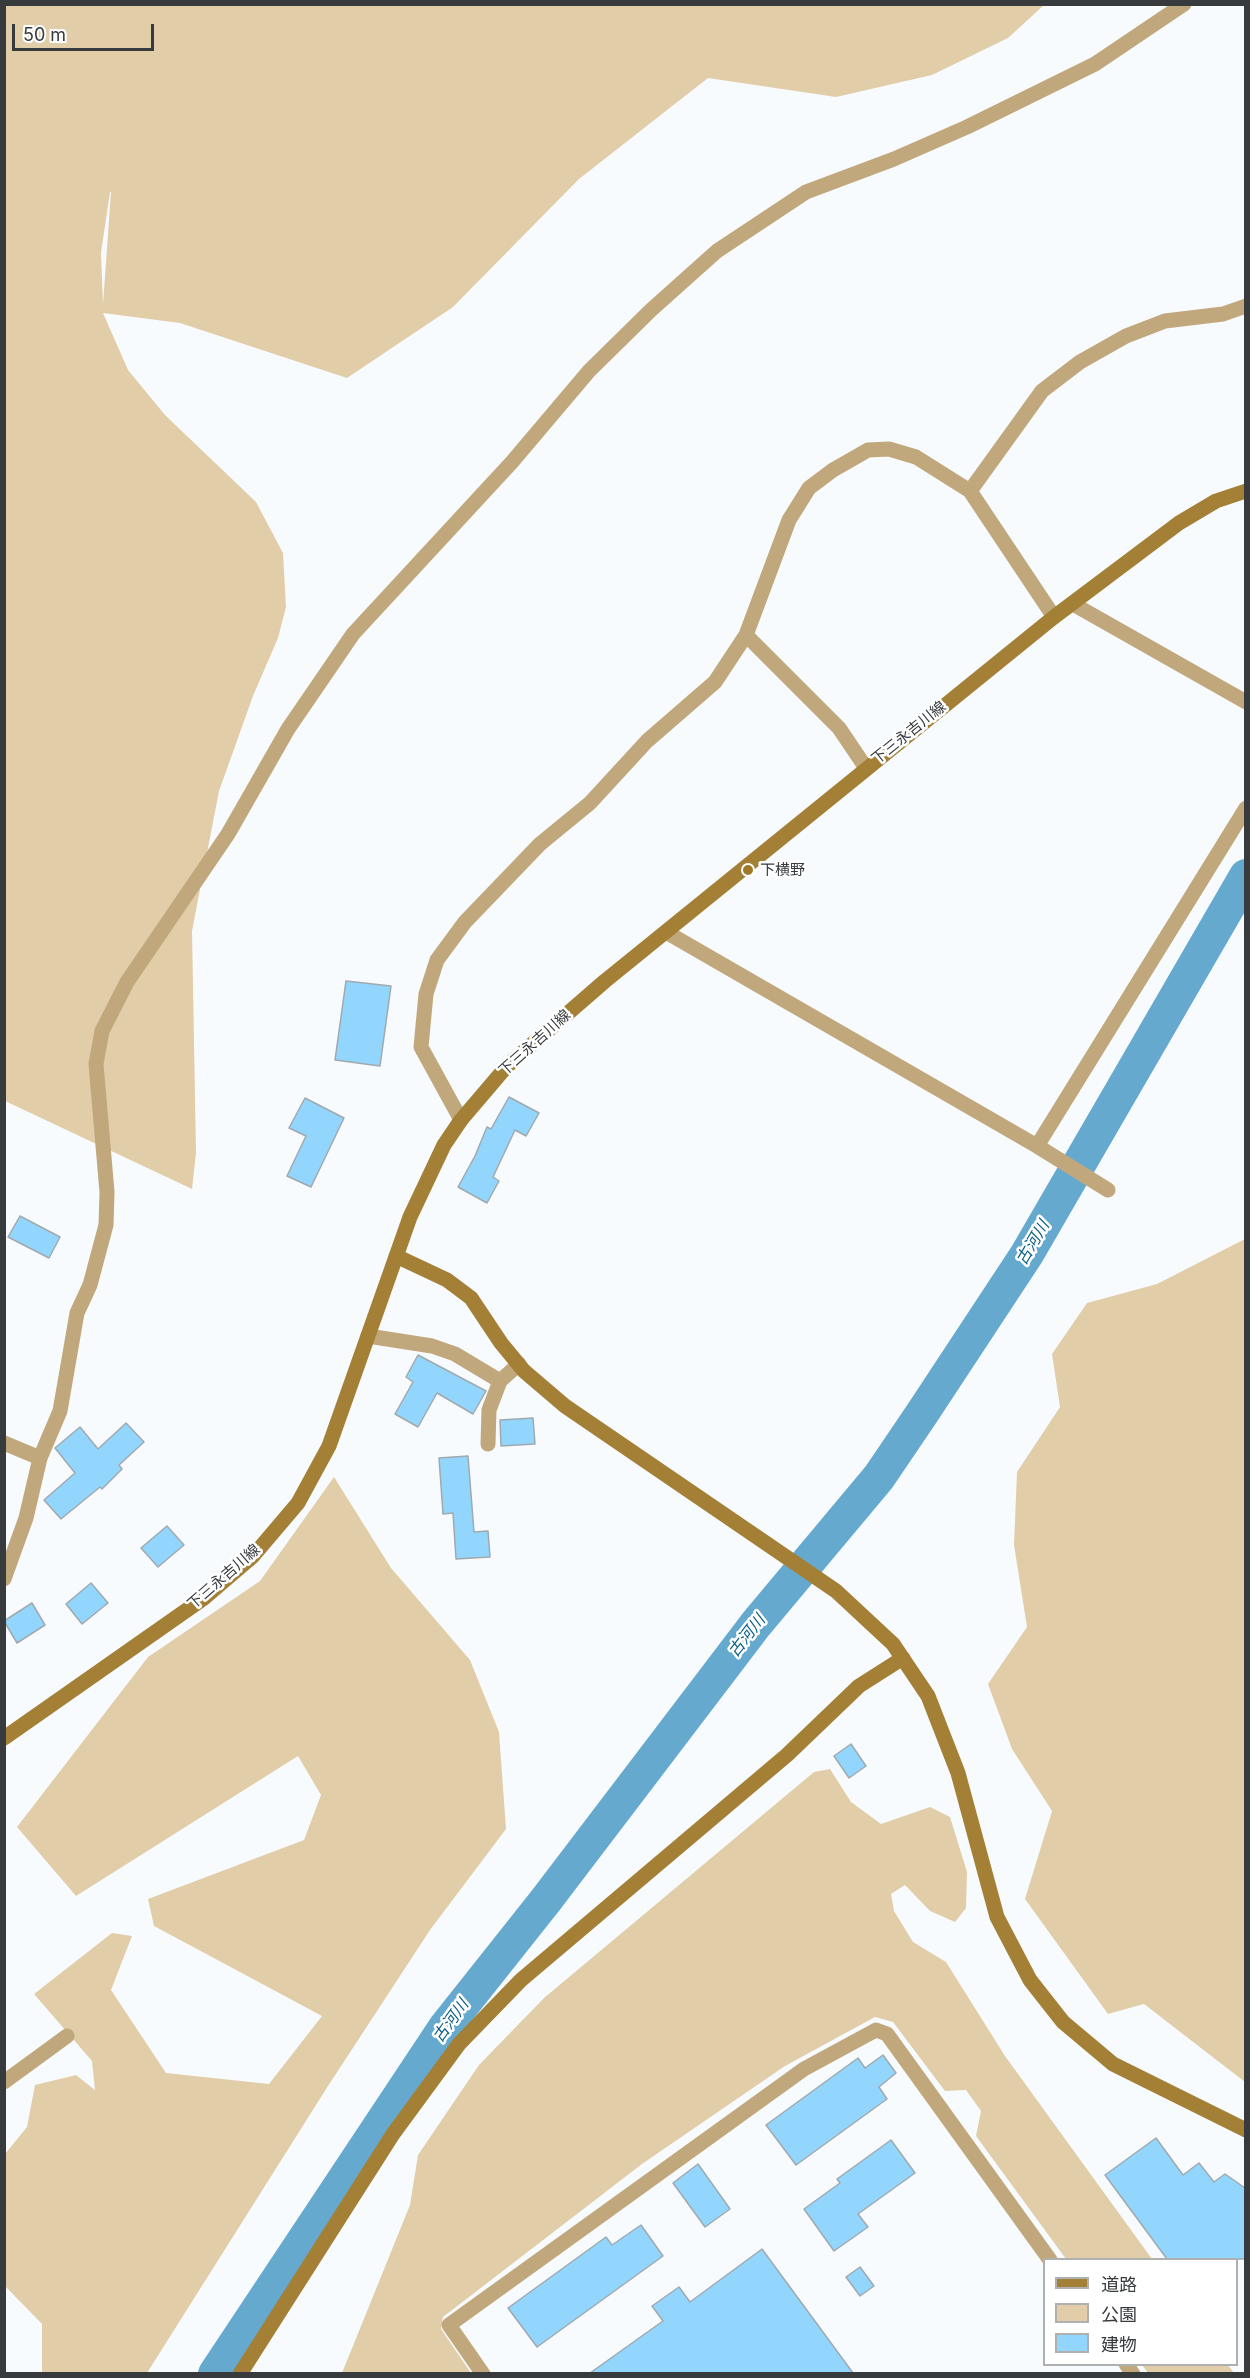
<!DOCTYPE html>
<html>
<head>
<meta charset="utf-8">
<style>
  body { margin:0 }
  #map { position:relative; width:1250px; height:2378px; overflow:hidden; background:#f8fbfe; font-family:Inter,"Noto Sans JP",sans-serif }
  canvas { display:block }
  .frame { position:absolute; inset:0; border:6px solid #373b3d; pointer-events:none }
  .legend { position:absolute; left:1043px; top:2258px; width:195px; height:108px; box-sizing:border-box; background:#fff; border:2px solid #afb1b1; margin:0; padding:8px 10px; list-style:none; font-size:18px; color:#373b3d }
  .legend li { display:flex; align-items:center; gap:12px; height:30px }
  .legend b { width:30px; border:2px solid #afb1b1 }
  .scale { position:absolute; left:12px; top:24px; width:142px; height:27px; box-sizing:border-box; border:3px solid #373b3d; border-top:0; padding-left:8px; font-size:18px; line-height:21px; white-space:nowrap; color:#373b3d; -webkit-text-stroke:4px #fff; paint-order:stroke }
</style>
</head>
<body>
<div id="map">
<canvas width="1250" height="2378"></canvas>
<div class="frame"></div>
<ul class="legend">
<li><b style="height:8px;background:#a48037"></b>道路</li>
<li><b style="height:16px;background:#e2cda9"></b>公園</li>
<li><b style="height:16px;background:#92d6fd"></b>建物</li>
</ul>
<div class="scale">50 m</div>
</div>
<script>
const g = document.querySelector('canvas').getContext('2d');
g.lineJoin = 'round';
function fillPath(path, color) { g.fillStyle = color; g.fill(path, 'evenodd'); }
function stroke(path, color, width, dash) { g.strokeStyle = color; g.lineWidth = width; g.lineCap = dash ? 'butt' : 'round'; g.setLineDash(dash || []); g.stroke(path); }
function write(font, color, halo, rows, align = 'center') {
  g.font = font + ' Inter,"Noto Sans JP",sans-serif'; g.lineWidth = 5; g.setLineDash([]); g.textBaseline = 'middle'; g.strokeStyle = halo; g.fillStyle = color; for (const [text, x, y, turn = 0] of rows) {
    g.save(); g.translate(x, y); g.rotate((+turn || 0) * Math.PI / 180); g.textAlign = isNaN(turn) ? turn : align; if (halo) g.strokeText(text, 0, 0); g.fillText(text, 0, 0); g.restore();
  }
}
fillPath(new Path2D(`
  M4 5H1044L1008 38 932 75 836 97 708 78 579 179 453 307 347 378 180 323 103 313 128 370 165 415 256 502 283 553 286 607 278 638 253 696 219 791 192 931 196 1153 192 1189 5 1101ZM110 192H111L103 304 101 253Z
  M1245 1239V2082L1144 2004 1108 2014 1025 1899 1052 1811 1012 1749 988 1684 1027 1627 1014 1545 1017 1472 1060 1407 1052 1354 1087 1303 1157 1284Z
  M334 1477 391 1568 470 1660 499 1732 506 1829 430 1930 328 2086 147 2373H42V2324L5 2286V2154L27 2127 35 2085 76 2075 95 2090 92 2061 34 1994 112 1933 132 1936 111 1990 166 2073 269 2084 322 2016 154 1926 148 1899 304 1840 321 1795 298 1756 76 1896 17 1827 148 1657 260 1581Z
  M830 1769 851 1802 881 1824 930 1807 950 1817 967 1872 966 1908 955 1922 930 1911 905 1885 891 1894 894 1911 913 1942 946 1962 1005 2056 1152 2259H1066L976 2136 981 2111 966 2090 945 2091 893 2022 875 2017 785 2066 642 2164 443 2317 441 2329 471 2373H342L410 2205 418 2155 479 2065 544 1998 814 1772Z
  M1142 2365H1228L1234 2373H1148Z`), '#e2cda9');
stroke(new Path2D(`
  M215 2374 446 2026 546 1900 756 1624 879 1477 923 1412 1027 1254 1246 876`), '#66a9cf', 34);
const building = new Path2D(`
  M346 981 391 986 380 1066 335 1060Z
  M509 1097 539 1113 526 1136 515 1130 493 1177 499 1181 487 1203 458 1187 475 1156 487 1127 491 1129Z
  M305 1098 344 1118 311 1187 287 1176 306 1136 289 1128Z
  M20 1216 60 1237 49 1258 8 1237Z
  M418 1355 486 1391 473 1414 437 1393 418 1427 395 1414 413 1382 406 1377Z
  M533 1418 535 1444 501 1446 500 1420Z
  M126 1423 144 1442 119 1465 122 1469 102 1489 100 1487 61 1519 44 1500 75 1473 55 1448 80 1427 98 1449Z
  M468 1456 474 1532 488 1531 490 1557 456 1559 453 1513 443 1514 439 1458Z
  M167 1526 184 1545 158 1567 141 1548Z
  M91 1583 108 1603 82 1624 66 1604Z
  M32 1603 45 1625 17 1643 4 1621Z
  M851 1744 866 1766 849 1778 834 1756Z
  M883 2055 896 2073 879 2087 887 2099 796 2165 766 2125 858 2058 865 2068Z
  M1156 2138 1183 2175 1199 2163 1214 2182 1225 2174 1245 2188V2259H1167L1105 2175Z
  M891 2140 915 2173 858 2214 868 2227 834 2251 804 2209 840 2183 837 2179Z
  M698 2164 730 2209 705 2227 673 2183Z
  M641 2225 663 2256 537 2347 508 2308 606 2237 612 2245Z
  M762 2249 853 2373H590L663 2321 652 2306 679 2287 690 2302Z
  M860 2267 874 2286 860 2296 846 2277Z`);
fillPath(building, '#92d6fd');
stroke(building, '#a0a9ae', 1.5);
stroke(new Path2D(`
  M970 491 1042 391 1080 362 1126 336 1165 321 1223 314 1246 306
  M1073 604 1246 702
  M746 635 839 728 866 768
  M666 932 1037 1146 1108 1190
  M461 1120 421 1047 426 994 437 960 465 922 540 844 590 803 647 741 715 682 746 635 789 520 809 488 833 470 868 450 889 449 916 457 970 491 1054 617
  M1037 1146 1246 808
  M368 1336 432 1346 455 1354 500 1381
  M4 1443 40 1458
  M488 1444 489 1410 500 1381 519 1364
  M4 1579 26 1518 40 1458 60 1411 77 1313 90 1285 106 1225 107 1192 96 1064 102 1031 127 982 228 834 288 729 353 634 512 462 589 371 651 310 717 251 806 192 894 159 967 127 1095 64 1184 4
  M4 2082 67 2036
  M1126 2364 1133 2374
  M483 2374 449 2325 804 2069 876 2030 887 2034 1050 2260`), '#c1a87c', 15);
stroke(new Path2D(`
  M396 1256 447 1280 471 1298 501 1343 524 1371 565 1406 836 1591 893 1644 928 1696 958 1773 997 1917 1030 1980 1063 2022 1113 2064 1246 2130
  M4 1738 204 1598 253 1556 298 1503 329 1446 410 1217 444 1145 461 1120 507 1066 605 981 1054 617 1179 523 1216 501 1246 491
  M240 2374 393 2134 459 2044 521 1980 787 1755 859 1686 903 1658`), '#a48037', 15);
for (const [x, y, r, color] of [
  [748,870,6,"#a07927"]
]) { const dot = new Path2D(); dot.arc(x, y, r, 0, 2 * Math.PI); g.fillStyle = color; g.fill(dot); stroke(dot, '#fff', 2); }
write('15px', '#373b3d', '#fff', [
  ["下三永吉川線",909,733,-39],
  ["下三永吉川線",535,1043,-42],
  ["下三永吉川線",224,1577,-41]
]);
write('15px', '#373b3d', '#fff', [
  ["下横野",760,870]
], 'left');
write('italic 16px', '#085f85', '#fff', [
  ["古河川",1033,1243,-59],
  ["古河川",747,1636,-52],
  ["古河川",451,2021,-54]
]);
</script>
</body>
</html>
